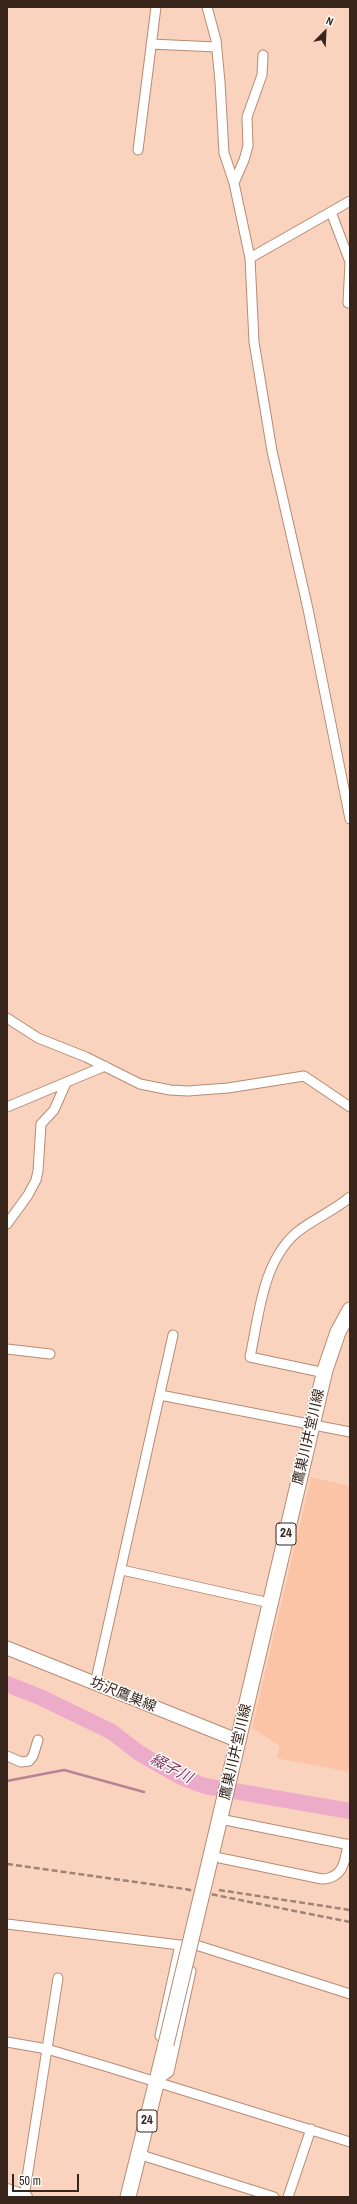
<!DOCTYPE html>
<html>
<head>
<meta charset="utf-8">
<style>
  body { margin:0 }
  #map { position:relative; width:357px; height:2204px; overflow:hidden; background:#fad3bf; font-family:"Archivo Narrow",sans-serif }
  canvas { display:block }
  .frame { position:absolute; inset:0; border:8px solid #38261c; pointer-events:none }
  .north { position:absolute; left:305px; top:12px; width:40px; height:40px; -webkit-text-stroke:3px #fdfdfd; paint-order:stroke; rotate:24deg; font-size:11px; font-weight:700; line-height:16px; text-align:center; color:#38261c }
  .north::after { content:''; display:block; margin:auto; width:14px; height:18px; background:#38261c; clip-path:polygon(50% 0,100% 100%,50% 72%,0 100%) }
  .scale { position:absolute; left:12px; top:2174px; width:67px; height:18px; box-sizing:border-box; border:2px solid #38261c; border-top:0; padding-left:5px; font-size:12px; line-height:14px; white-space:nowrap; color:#38261c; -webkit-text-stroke:3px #fdfdfd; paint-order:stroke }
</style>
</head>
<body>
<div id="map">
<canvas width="357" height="2204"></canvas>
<div class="frame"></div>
<div class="north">N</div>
<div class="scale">50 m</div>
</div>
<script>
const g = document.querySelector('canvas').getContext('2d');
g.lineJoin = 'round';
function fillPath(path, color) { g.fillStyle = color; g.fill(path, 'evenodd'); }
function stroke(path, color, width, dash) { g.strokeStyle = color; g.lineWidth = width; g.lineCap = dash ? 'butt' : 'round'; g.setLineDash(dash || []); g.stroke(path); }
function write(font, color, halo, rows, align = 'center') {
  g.font = font + ' "Archivo Narrow","Noto Sans JP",sans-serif'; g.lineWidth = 3; g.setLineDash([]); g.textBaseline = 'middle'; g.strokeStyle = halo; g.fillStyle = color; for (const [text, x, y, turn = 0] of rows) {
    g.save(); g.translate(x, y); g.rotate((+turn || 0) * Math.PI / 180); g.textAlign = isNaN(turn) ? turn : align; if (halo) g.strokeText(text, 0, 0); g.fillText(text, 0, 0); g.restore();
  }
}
fillPath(new Path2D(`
  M311 1477 350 1486V1772L276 1758 280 1746 252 1728Z`), '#fbc4a6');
stroke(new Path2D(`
  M7 1781 64 1770 144 1792`), '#b68495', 2.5);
stroke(new Path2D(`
  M7 1684 40 1697 112 1732 139 1753 181 1777 205 1786 350 1811`), '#ecacc9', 16);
const minor = new Path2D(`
  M207 7 216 40 220 82 224 153 234 183 250 258 254 342 272 451 308 609 350 819
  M151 44 216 47
  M138 150 156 7
  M234 183 244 160 248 146 247 117 262 75 263 55
  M331 212 350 262 348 303
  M250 258 350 201
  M7 1018 38 1038 86 1057 140 1084 170 1090 188 1091 228 1088 304 1076 350 1107
  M7 1107 105 1066
  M7 1224 28 1195 36 1180 38 1171 41 1124 54 1110 66 1083
  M7 1349 50 1354
  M325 1373 250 1357C259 1316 262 1263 296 1233 313 1219 334 1211 350 1197
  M160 1395 350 1432
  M122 1570 270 1603
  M95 1684 173 1335
  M7 1756 21 1762 29 1761 33 1756 38 1740
  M220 1819 350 1845
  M220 1858 322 1879C343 1878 345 1862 348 1844
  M7 1924 180 1945H196L350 1994
  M160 2036 180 1945
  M7 2042 47 2049 108 2067 350 2142
  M157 2081 169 2072 191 1971
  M138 2154 274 2197
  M24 2197 58 1978
  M288 2197 311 2129`);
const tertiary = new Path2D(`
  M7 2190 26 2197`);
const secondary = new Path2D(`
  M7 1648 239 1741`);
const primary = new Path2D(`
  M210 1860 325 1370 338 1332 350 1310
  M128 2197 166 2044`);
stroke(minor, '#b78b72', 11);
stroke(tertiary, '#b78b72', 14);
stroke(secondary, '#b78b72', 15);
stroke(primary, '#b78b72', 17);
stroke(minor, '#fff', 9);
stroke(tertiary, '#fff', 12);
stroke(secondary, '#fff', 13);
stroke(primary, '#fff', 15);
stroke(new Path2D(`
  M7 1864 185 1889 350 1922
  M219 1890 350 1910`), '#a08373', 2.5, [6, 3]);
const primaryBridge = new Path2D(`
  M166 2044 210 1860`);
stroke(primaryBridge, '#b78b72', 17, []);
stroke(primaryBridge, '#fff', 15);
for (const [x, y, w] of [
  [286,1534,20],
  [147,2121,20]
]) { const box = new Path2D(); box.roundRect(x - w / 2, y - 11, w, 22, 3); g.fillStyle = '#fdfdfd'; g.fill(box); stroke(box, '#38261c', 1); }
write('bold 13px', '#38261c', null, [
  ["24",286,1534],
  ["24",147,2121]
]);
write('14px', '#38261c', '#fdfdfd', [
  ["鷹巣川井堂川線",309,1437,-77],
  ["坊沢鷹巣線",123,1695,22],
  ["鷹巣川井堂川線",236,1752,-77]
]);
write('italic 15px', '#80355c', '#fdfdfd', [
  ["綴子川",171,1769,28]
]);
</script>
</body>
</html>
